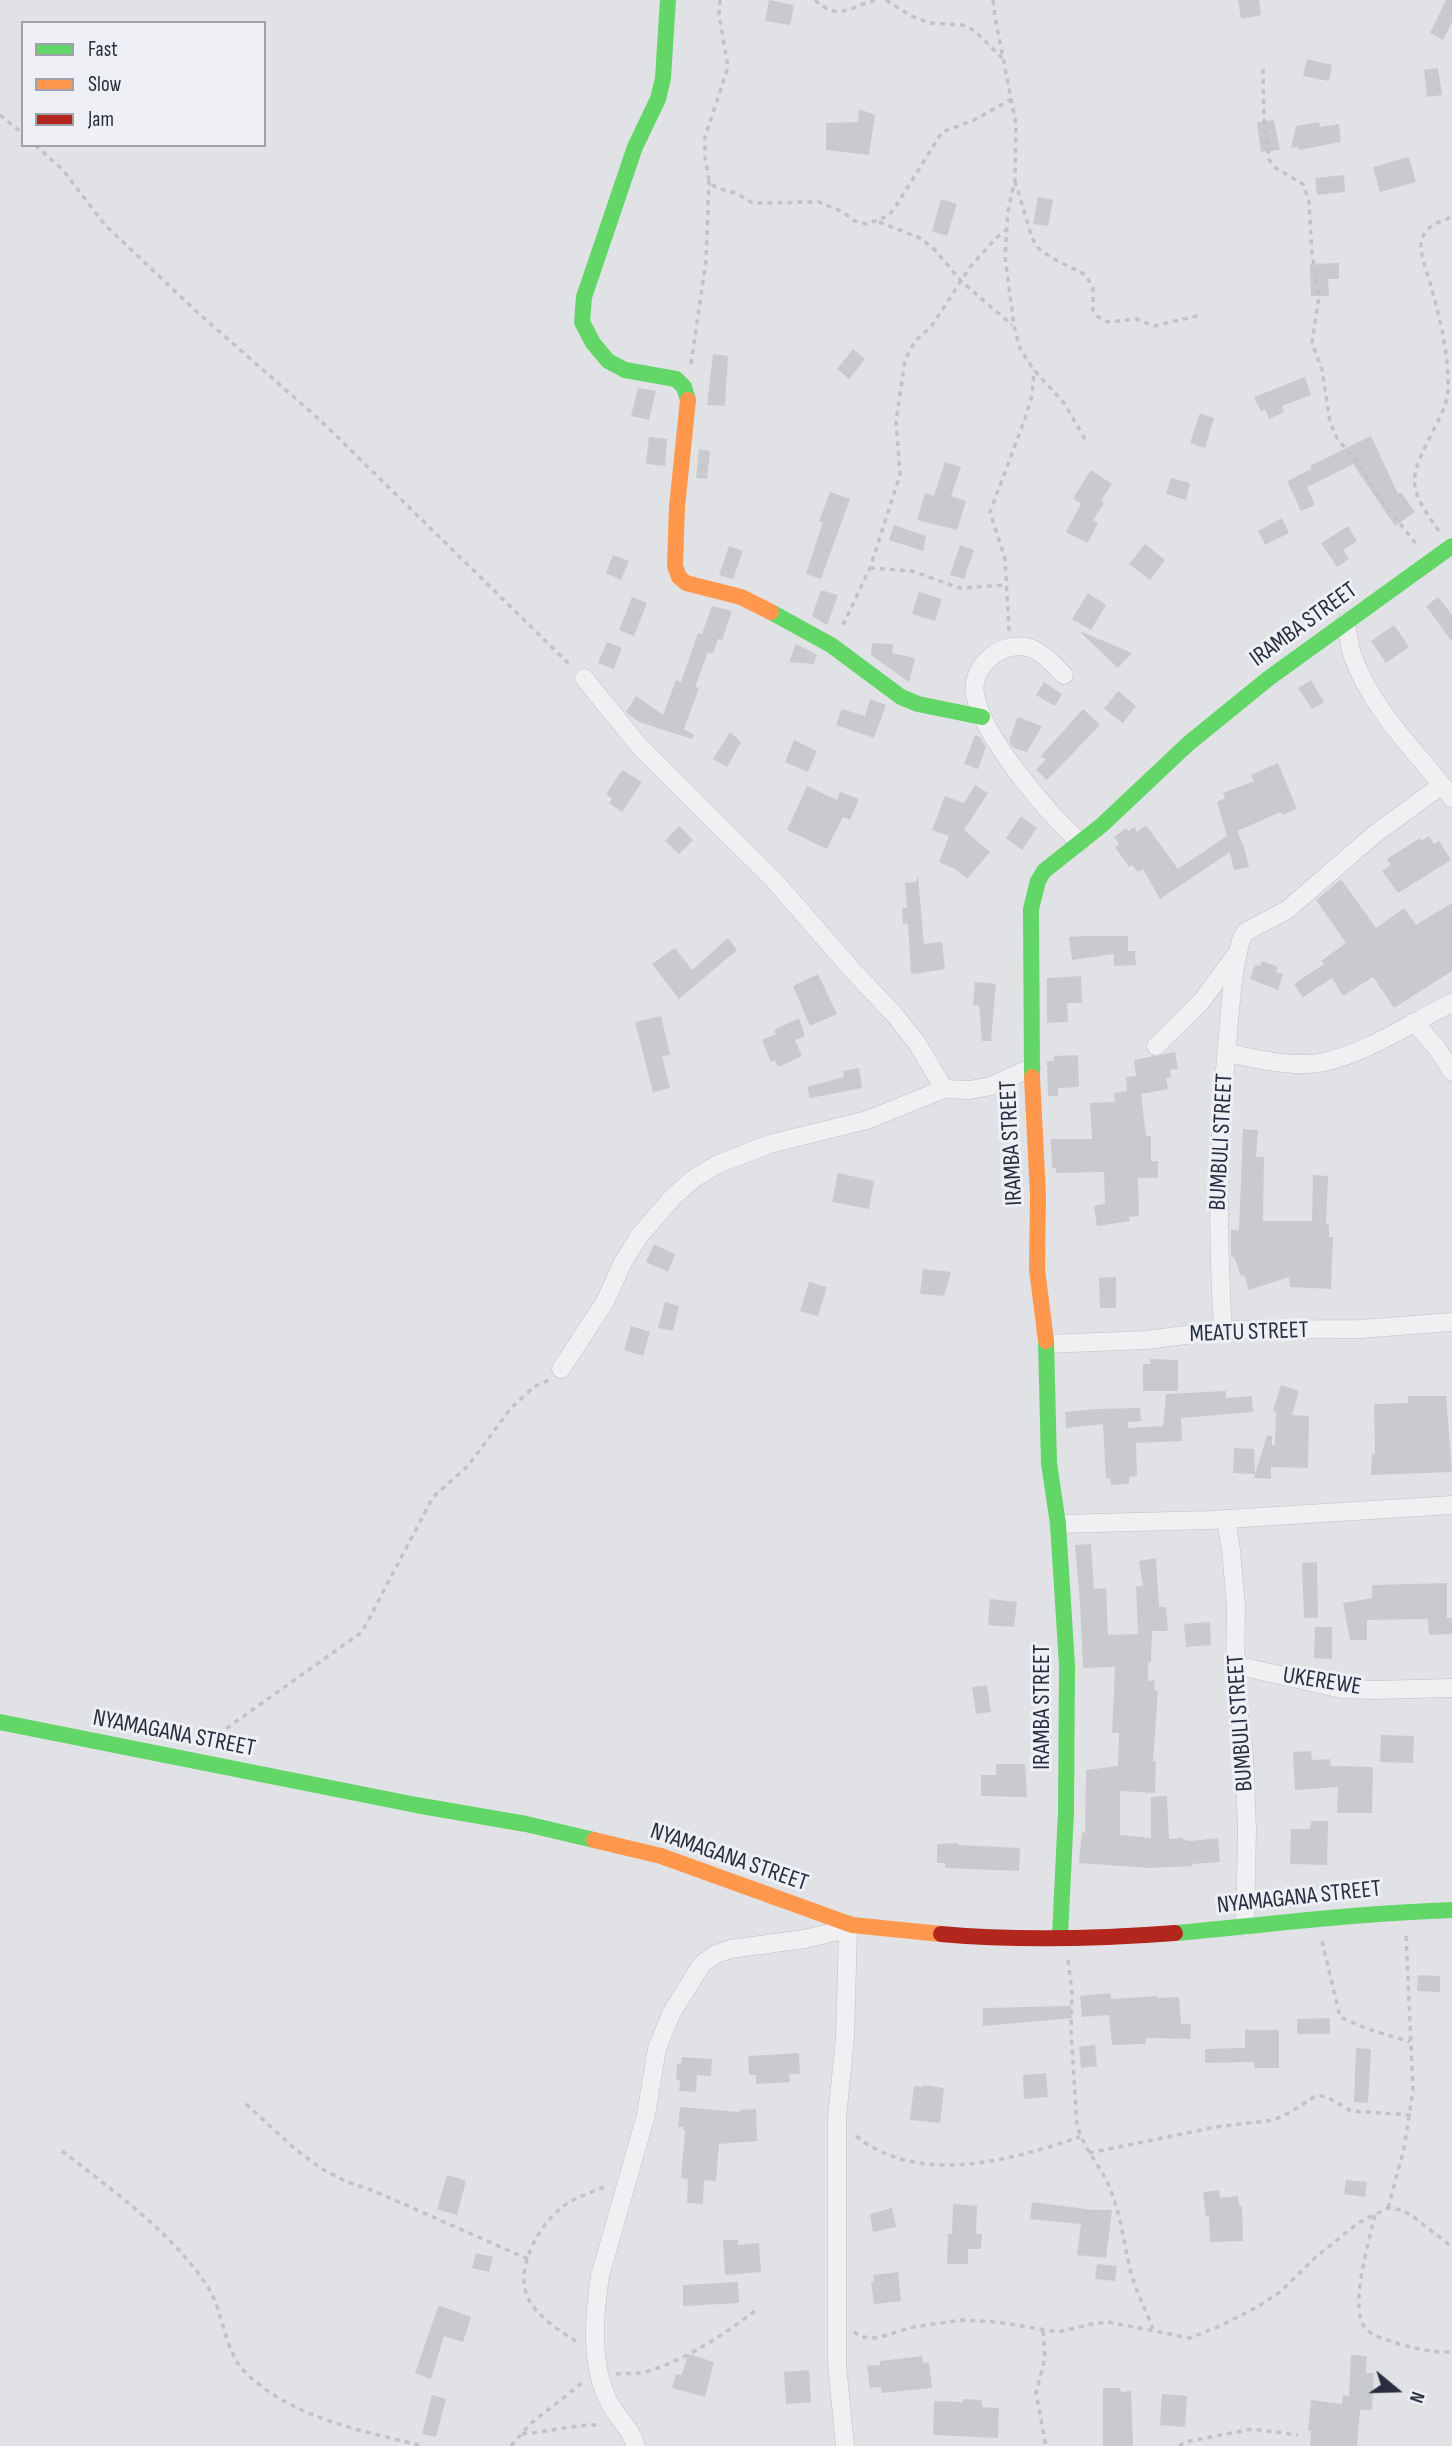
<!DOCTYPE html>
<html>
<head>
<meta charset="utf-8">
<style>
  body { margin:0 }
  #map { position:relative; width:1452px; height:2446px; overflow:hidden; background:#e1e2e6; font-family:"Sofia Sans Condensed",sans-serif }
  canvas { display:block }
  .legend { position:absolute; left:21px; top:21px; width:245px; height:126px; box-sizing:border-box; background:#eef0f5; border:2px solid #9fa2ac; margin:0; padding:9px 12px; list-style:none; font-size:21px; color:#282e3f }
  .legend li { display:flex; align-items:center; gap:14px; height:35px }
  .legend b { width:35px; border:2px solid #9fa2ac }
  .north { position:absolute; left:1361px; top:2355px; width:70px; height:70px; -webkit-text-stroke:5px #eef0f5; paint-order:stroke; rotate:109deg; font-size:19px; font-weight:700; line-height:28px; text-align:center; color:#282e3f }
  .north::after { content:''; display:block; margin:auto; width:24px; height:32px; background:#282e3f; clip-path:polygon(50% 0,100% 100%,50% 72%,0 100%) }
</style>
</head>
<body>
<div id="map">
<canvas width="1452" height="2446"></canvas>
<ul class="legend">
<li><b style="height:9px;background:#63d668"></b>Fast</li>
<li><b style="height:9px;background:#ff974d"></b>Slow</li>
<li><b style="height:9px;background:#b3261e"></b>Jam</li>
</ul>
<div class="north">N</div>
</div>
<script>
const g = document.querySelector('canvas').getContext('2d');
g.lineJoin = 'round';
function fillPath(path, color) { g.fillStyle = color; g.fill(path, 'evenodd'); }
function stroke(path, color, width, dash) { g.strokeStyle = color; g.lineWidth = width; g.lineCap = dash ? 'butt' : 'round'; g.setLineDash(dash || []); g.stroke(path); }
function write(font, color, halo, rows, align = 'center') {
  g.font = font + ' "Sofia Sans Condensed",sans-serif'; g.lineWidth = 6; g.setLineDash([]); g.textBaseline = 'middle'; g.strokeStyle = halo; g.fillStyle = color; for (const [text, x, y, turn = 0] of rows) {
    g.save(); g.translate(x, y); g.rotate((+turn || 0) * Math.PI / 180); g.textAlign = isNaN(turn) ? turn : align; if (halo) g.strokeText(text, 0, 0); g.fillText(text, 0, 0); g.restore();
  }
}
fillPath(new Path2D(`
  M769 0 794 5 790 25 765 21Z
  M1238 0H1259L1261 15 1241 19Z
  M1446 0H1452V22L1443 40 1430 33Z
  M1307 59 1332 65 1329 81 1303 76Z
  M1438 68 1442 95 1427 97 1424 70Z
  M859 109 875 115 869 155 826 150V123L858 122Z
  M1274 120 1280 150 1261 152 1257 122Z
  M1319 122 1320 127 1339 124 1341 142 1299 150 1298 147 1291 148 1296 126Z
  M1409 157 1416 182 1380 192 1373 167Z
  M1344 175 1345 192 1317 195 1315 178Z
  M1038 197 1053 200 1048 226 1033 224Z
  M941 199 957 204 947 236 932 231Z
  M1339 263V279H1328L1329 296H1311L1310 264Z
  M853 349 865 359 849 379 837 369Z
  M713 354 728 356 725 406 707 405Z
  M1305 377 1311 395 1282 406 1284 412 1269 419 1265 409 1261 411 1254 397Z
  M638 388 656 391 649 420 631 416Z
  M1200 413 1214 418 1205 448 1190 443Z
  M1371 436 1398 494 1401 492 1415 512 1395 526 1353 464 1307 487 1315 505 1301 511 1287 481 1311 469 1310 466Z
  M649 437 667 439 665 466 646 464Z
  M699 449 710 451 707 479 696 478Z
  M945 462 961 467 951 496 966 501 957 530 917 520 925 493 934 496Z
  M1091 470 1112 484 1101 500 1104 503 1093 520 1098 523 1088 543 1066 532 1081 504 1073 498Z
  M1171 478 1190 483 1186 500 1166 494Z
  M830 492 850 499 821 579 806 574 823 522 819 521Z
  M1282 518 1289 533 1265 545 1258 531Z
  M894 525 926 536 923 551 889 540Z
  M1348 526 1357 541 1343 550 1349 559 1337 567 1321 543Z
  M1145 544 1165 560 1150 580 1129 564Z
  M960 545 974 550 964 579 950 575Z
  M729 546 743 551 733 579 719 575Z
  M613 555 629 561 621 580 606 573Z
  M821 590 838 595 827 625 812 616Z
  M919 592 942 599 935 621 912 614Z
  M1088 593 1106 605 1091 630 1072 619Z
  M632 597 647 603 634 636 619 630Z
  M1438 597 1452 615V642L1426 606Z
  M712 606 732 611 722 640 718 639 713 654 708 652 695 687 699 688 684 729 694 735 692 739 639 722 629 715 626 712 636 696 663 715 676 680 681 682 698 633 702 634Z
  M1394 625 1409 647 1386 663 1371 641Z
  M1082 632 1132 653 1118 668 1081 633Z
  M607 642 622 648 614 669 598 663Z
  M872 643 893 644 892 653 915 658 909 682 871 655Z
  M796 644 817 655 814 664 789 662Z
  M1311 680 1324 702 1312 709 1298 688Z
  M1044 682 1062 694 1055 706 1036 695Z
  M1118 691 1136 706 1123 723 1104 709Z
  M870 699 886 705 874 738 836 725 842 709 865 716Z
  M1083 709 1100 725 1047 780 1036 770 1046 759 1040 757Z
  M1018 717 1042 726 1027 752 1014 748 1009 741Z
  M730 732 741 742 727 767 713 759Z
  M975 735 980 737 986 747 978 769 964 764Z
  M794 740 817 751 808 772 785 762Z
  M1278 763 1297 809 1282 815 1281 812 1237 831 1244 847 1249 867 1234 870 1230 852 1160 899 1143 869 1138 872 1132 865 1129 867 1115 847 1119 844 1114 837 1126 828 1128 831 1134 827 1137 832 1146 825 1178 869 1227 836 1217 802 1225 798 1223 793 1254 781 1251 775Z
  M622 770 642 782 622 812 609 803 612 799 606 794Z
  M975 785 988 793 964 830 990 852 967 879 955 869 939 862 949 836 932 830 945 796 964 803Z
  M807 786 837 800 840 792 859 799 850 820 843 817 827 849 787 830Z
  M1021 816 1037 828 1022 850 1006 838Z
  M679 826 693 840 679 854 665 841Z
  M1429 836 1434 844 1439 841 1451 860 1398 893 1382 871 1391 865 1387 859 1420 838 1421 841Z
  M918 876 924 944 942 942 945 969 913 974 911 973 908 923 903 924 902 908H907L905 883 916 882Z
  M1341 879 1376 928 1404 908 1416 925 1452 903V971L1394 1008 1373 977 1343 996 1332 978 1303 997 1294 984 1324 964 1321 961 1346 943 1316 900Z
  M1086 936H1128V951H1135L1136 965 1114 966V954L1072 960 1069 937Z
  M728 938 737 950 679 999 652 964 675 948 692 970Z
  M1262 961 1278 967 1276 972 1283 974 1278 990 1250 979 1255 965 1260 966Z
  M818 974 837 1014 810 1026 793 986Z
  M1081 976 1082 1003H1067L1068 1022 1047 1023V978Z
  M975 982 996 984 991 1041H982L979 1005H973Z
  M661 1016 670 1055 662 1056 670 1088 653 1092 635 1022Z
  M799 1018 805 1036 795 1040 802 1056 778 1067 775 1060 771 1062 762 1040 776 1034 774 1030Z
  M1175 1052 1178 1069 1170 1070 1171 1077 1166 1078 1168 1089 1141 1094 1146 1136H1151V1161H1158V1178H1138L1139 1216 1129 1217 1130 1221 1097 1226 1094 1206 1105 1204 1104 1172 1056 1173V1168H1052L1051 1139H1092L1090 1103 1115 1102 1114 1093 1127 1091 1126 1077 1136 1076 1134 1060Z
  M1078 1055 1079 1087 1058 1088V1096H1048L1047 1061H1054V1056Z
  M859 1068 862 1088 810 1098 807 1087 844 1077 843 1071Z
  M1243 1129 1258 1130 1256 1157H1264L1263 1221H1312L1313 1175 1328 1176 1326 1224 1329 1225V1237H1333L1331 1289 1290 1287 1289 1277 1249 1290 1244 1275 1241 1276 1234 1257H1231V1230H1239Z
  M838 1173 874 1181 869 1209 832 1202Z
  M654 1244 675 1254 668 1272 646 1262Z
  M923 1269 951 1272 944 1296 920 1294Z
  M1116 1277V1308H1100L1099 1278Z
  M809 1282 827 1287 818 1316 800 1311Z
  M665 1302 679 1306 673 1331 658 1328Z
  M631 1326 650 1332 643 1356 624 1350Z
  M1150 1359 1178 1360V1391H1143V1364H1150Z
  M1281 1385 1299 1391 1292 1415 1309 1416 1308 1468 1271 1467V1479L1254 1478 1267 1435 1272 1436V1445H1275L1276 1411H1273Z
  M1226 1391V1398L1252 1396 1253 1412 1181 1418 1182 1441 1136 1443 1137 1476 1129 1477V1484L1111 1485 1110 1478 1106 1479 1103 1424 1066 1428 1065 1412 1096 1409 1140 1408 1141 1421 1128 1422V1428L1163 1426 1166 1394Z
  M1408 1396H1446L1452 1472 1371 1475 1372 1454H1375L1374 1404 1408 1403Z
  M1234 1448 1254 1449 1255 1474 1233 1473Z
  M1091 1544 1094 1589 1106 1588 1108 1635 1138 1634 1136 1586H1143L1139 1561 1156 1558 1159 1607H1166L1168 1631H1152L1151 1662H1148V1681L1154 1680 1155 1691H1158L1153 1761H1156L1155 1793 1120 1791V1835L1151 1838V1797L1167 1796 1169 1839 1183 1838V1840L1191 1841 1218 1838 1220 1862 1192 1864V1866L1150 1868 1079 1863 1082 1832 1085 1833 1086 1770 1118 1766 1119 1733H1112L1115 1667 1083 1668 1080 1603 1075 1545Z
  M1317 1562 1318 1618H1304L1302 1563Z
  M1447 1583V1618H1452V1634L1429 1635 1428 1619 1367 1620V1640H1350L1343 1603 1372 1598V1585Z
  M990 1599 1017 1602 1014 1627 988 1625Z
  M1210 1622 1211 1645 1186 1647 1184 1624Z
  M1315 1627H1332V1659L1314 1658Z
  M987 1685 991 1712 976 1714 972 1687Z
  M1381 1735 1414 1736 1413 1763 1380 1762Z
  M1311 1751 1312 1760 1330 1759 1331 1766 1373 1767 1372 1813H1337L1338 1787 1295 1790 1293 1752Z
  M996 1764H1025L1027 1797 981 1796V1775H996Z
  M1311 1821H1328L1327 1865 1290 1864 1291 1829H1310Z
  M958 1843V1845L1020 1848 1019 1871 945 1868V1863H937V1844Z
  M1418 1975 1440 1976V1992L1417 1991Z
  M1110 1993 1111 1999 1157 1996V1998L1179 1997 1181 2024H1191L1190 2039 1146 2038V2044L1112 2045 1109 2015 1082 2017 1080 1996Z
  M1071 2006 1072 2018 983 2026V2008Z
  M1330 2018V2034H1297V2019Z
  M1245 2030H1279V2068H1254V2062L1205 2063V2049L1245 2048Z
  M1095 2045 1097 2066 1081 2068 1079 2047Z
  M1356 2048 1371 2049 1368 2103 1354 2102Z
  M799 2053 800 2074H789L790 2082 756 2084V2075H749L748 2056Z
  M682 2057 712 2059 711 2076 697 2075 696 2092 679 2091 680 2080H676L677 2064H681Z
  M1046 2073 1048 2097 1024 2099 1023 2075Z
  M923 2085 944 2088 940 2123 910 2120 914 2086 923 2087Z
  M680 2107 740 2112V2110L756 2109 757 2141 719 2144 716 2181 704 2180 703 2204 687 2203 688 2179 681 2178 685 2131 683 2130V2127H678Z
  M447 2175 466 2181 457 2215 437 2209Z
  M1346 2180 1367 2182 1365 2197 1344 2194Z
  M1219 2190 1220 2198 1238 2196 1239 2206H1242L1243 2241 1210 2242 1209 2216 1206 2217 1203 2192Z
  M1032 2202 1094 2210H1112L1106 2258 1077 2255 1081 2224 1030 2219Z
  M953 2204 977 2206 976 2234H982L981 2249H968V2264H947L948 2234H952Z
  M892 2208 896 2227 873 2232 870 2214Z
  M723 2240H738V2245L759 2243 761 2272 725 2275Z
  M476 2253 493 2257 489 2272 472 2268Z
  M1097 2264 1117 2266 1115 2281 1095 2279Z
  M898 2272 901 2301 874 2304 871 2282 874 2281 873 2275Z
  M738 2282 739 2303 683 2306V2285Z
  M440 2306 471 2317 463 2342 444 2336 431 2379 415 2373 438 2307Z
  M688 2354 714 2362 705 2397 672 2388 676 2374 682 2375Z
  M1351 2355 1367 2356 1366 2373H1374L1372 2410H1360L1357 2446H1310L1311 2431 1308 2430 1311 2400 1342 2404 1343 2395 1349 2396Z
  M922 2356 923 2363 929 2362 932 2388 882 2393 881 2387 870 2388 867 2366 880 2365V2361Z
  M809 2370 811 2402 786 2404 784 2372Z
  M1103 2388H1120L1121 2392 1131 2391 1133 2446H1103Z
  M1162 2394 1187 2396 1185 2427 1160 2425Z
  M432 2395 446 2399 436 2437 422 2434Z
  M963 2399 982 2400V2407L999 2408 998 2438 933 2435 934 2401 963 2402Z`), '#c9cace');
const street = new Path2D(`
  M1346 622C1348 633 1349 644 1352 654 1373 713 1416 750 1452 798
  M1064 675C1054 665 1041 650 1026 647 1000 641 970 668 975 694 981 735 1049 815 1080 842
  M584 678 640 747 773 879 853 971 893 1013 917 1043 944 1089
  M1414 1022 1437 1048 1452 1072
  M1156 1046 1201 1002 1235 956
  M1226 1052C1253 1059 1297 1068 1324 1062 1369 1052 1410 1023 1452 1003
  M1223 1330C1217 1235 1218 1141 1227 1046 1230 1011 1232 974 1241 940L1245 932 1287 910 1376 833 1442 785
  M1046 1344 1147 1340 1223 1330 1360 1329 1452 1322
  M561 1369 605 1302 623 1262 640 1235 672 1198 693 1179 718 1164 770 1144 867 1120 944 1089 970 1090 991 1086 1031 1068
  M1226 1519 1231 1550 1236 1606 1235 1677 1244 1755 1247 1830 1245 1927
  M1058 1524 1211 1520 1452 1505
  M1235 1665 1342 1689 1374 1690 1452 1688
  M636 2446C632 2429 615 2416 608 2400 590 2363 594 2316 600 2276L646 2115 657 2048 672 2012 702 1964 716 1954 731 1949 804 1939 848 1929
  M845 2446 837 2364V2117L845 2038 848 1929 852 1925`);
stroke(street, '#bfc0c4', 19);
stroke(new Path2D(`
  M720 0 719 14 728 67 705 137V157L709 180 713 185 717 188 736 193 753 203 819 202 841 211 855 221 867 224 888 216 896 206 942 132 974 120 1012 99
  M815 0C840 23 850 5 878 0
  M886 0 911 16 930 23 962 25 975 31 1002 58
  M993 0 995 17 1016 124 1015 179 1008 211 1005 256 1014 326 1020 349 1034 370 1064 403 1085 439
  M1263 69 1264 121 1269 159 1274 167 1303 184 1309 201 1312 254 1319 296 1312 343 1322 370 1330 422 1337 438 1358 464 1388 509 1418 546
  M0 115 23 134
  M35 145 63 170 105 225 196 311 320 420 572 667
  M1015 181 1032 238 1039 249 1052 258 1086 275 1093 289V311L1097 316 1108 322 1136 319 1154 326 1201 315
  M879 222 920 238 934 249 961 281 1012 325
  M691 364 706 261 709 181
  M1439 531C1403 482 1411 476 1436 425 1442 414 1447 403 1448 390 1449 356 1441 322 1432 290 1429 275 1420 258 1421 243 1423 227 1439 222 1452 217
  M870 568 912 571 960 588 1007 585
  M843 625 870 568 900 475 896 421 905 360 915 341 931 327 970 267 996 238 1006 230
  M1009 631 1005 559 990 512 1026 416 1032 395 1034 370
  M210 1740 362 1632 433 1497 468 1466 511 1408 534 1387 549 1380
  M1322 1941 1340 2017 1368 2029 1410 2042
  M1068 1960 1072 1993 1071 2031 1077 2125C1084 2150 1102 2167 1111 2191 1121 2217 1124 2243 1130 2269 1135 2290 1146 2310 1153 2329
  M246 2104 295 2149 322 2169 345 2181 374 2191 528 2259
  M856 2136C920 2187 1010 2160 1080 2137
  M62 2151C111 2189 171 2232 206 2284 225 2312 223 2353 248 2375 295 2419 363 2431 423 2446
  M1089 2153 1216 2127 1274 2120 1289 2113 1314 2097 1320 2096 1327 2097 1351 2111 1411 2115
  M1388 2208 1404 2149 1413 2090 1406 1934
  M1375 2215C1370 2240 1346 2313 1368 2331 1375 2336 1385 2339 1393 2342 1412 2348 1432 2353 1452 2352
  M1043 2331 1045 2358 1036 2393 1046 2446
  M854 2332 861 2337 877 2338 913 2327 962 2320 997 2322 1058 2332 1092 2324 1108 2322 1190 2338 1222 2325 1257 2307 1280 2292 1316 2257 1358 2223 1388 2208 1402 2210 1415 2218 1452 2247
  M576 2341C559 2331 537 2316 528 2298 514 2268 539 2226 562 2207 575 2197 591 2193 606 2186
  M616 2374C623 2373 631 2374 638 2373 672 2369 730 2331 756 2310
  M522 2434C549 2432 574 2424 601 2425
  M511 2446 530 2424 582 2383
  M1179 2446 1185 2442 1252 2429 1298 2435`), '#c2c3c8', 3.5, [5, 5]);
stroke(street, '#f0f0f2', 18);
stroke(new Path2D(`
  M668 0 663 78 658 99 635 147 584 297 582 322 593 343 608 361 625 370 676 379 684 387 688 400
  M771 612 831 645 901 697 918 704 982 717
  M1032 1077 1031 909 1038 881 1044 871 1102 825 1189 743 1269 678 1452 546
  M1046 1341 1049 1463 1058 1524 1067 1665 1066 1812 1060 1936
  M0 1722 416 1805 526 1824 594 1840
  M1175 1933C1267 1925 1360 1913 1452 1910`), '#63d668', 16);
stroke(new Path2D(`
  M688 400 677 507 675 566 679 577 686 583 741 597 771 612
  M1032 1077 1038 1195 1037 1269 1046 1341
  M594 1840 661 1856 852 1925 941 1934`), '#ff974d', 16);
stroke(new Path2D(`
  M941 1934C1018 1941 1097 1939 1175 1933`), '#b3261e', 16);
write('24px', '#282e3f', '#eef0f5', [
  ["IRAMBA STREET",1304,625,-36],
  ["BUMBULI STREET",1222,1142,-87],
  ["IRAMBA STREET",1012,1143,-93],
  ["MEATU STREET",1249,1333,-2],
  ["UKEREWE",1322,1682,9],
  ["IRAMBA STREET",1043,1707,-90],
  ["BUMBULI STREET",1241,1723,-94],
  ["NYAMAGANA STREET",174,1734,11],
  ["NYAMAGANA STREET",729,1858,19],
  ["NYAMAGANA STREET",1299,1898,-6]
]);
</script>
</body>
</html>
